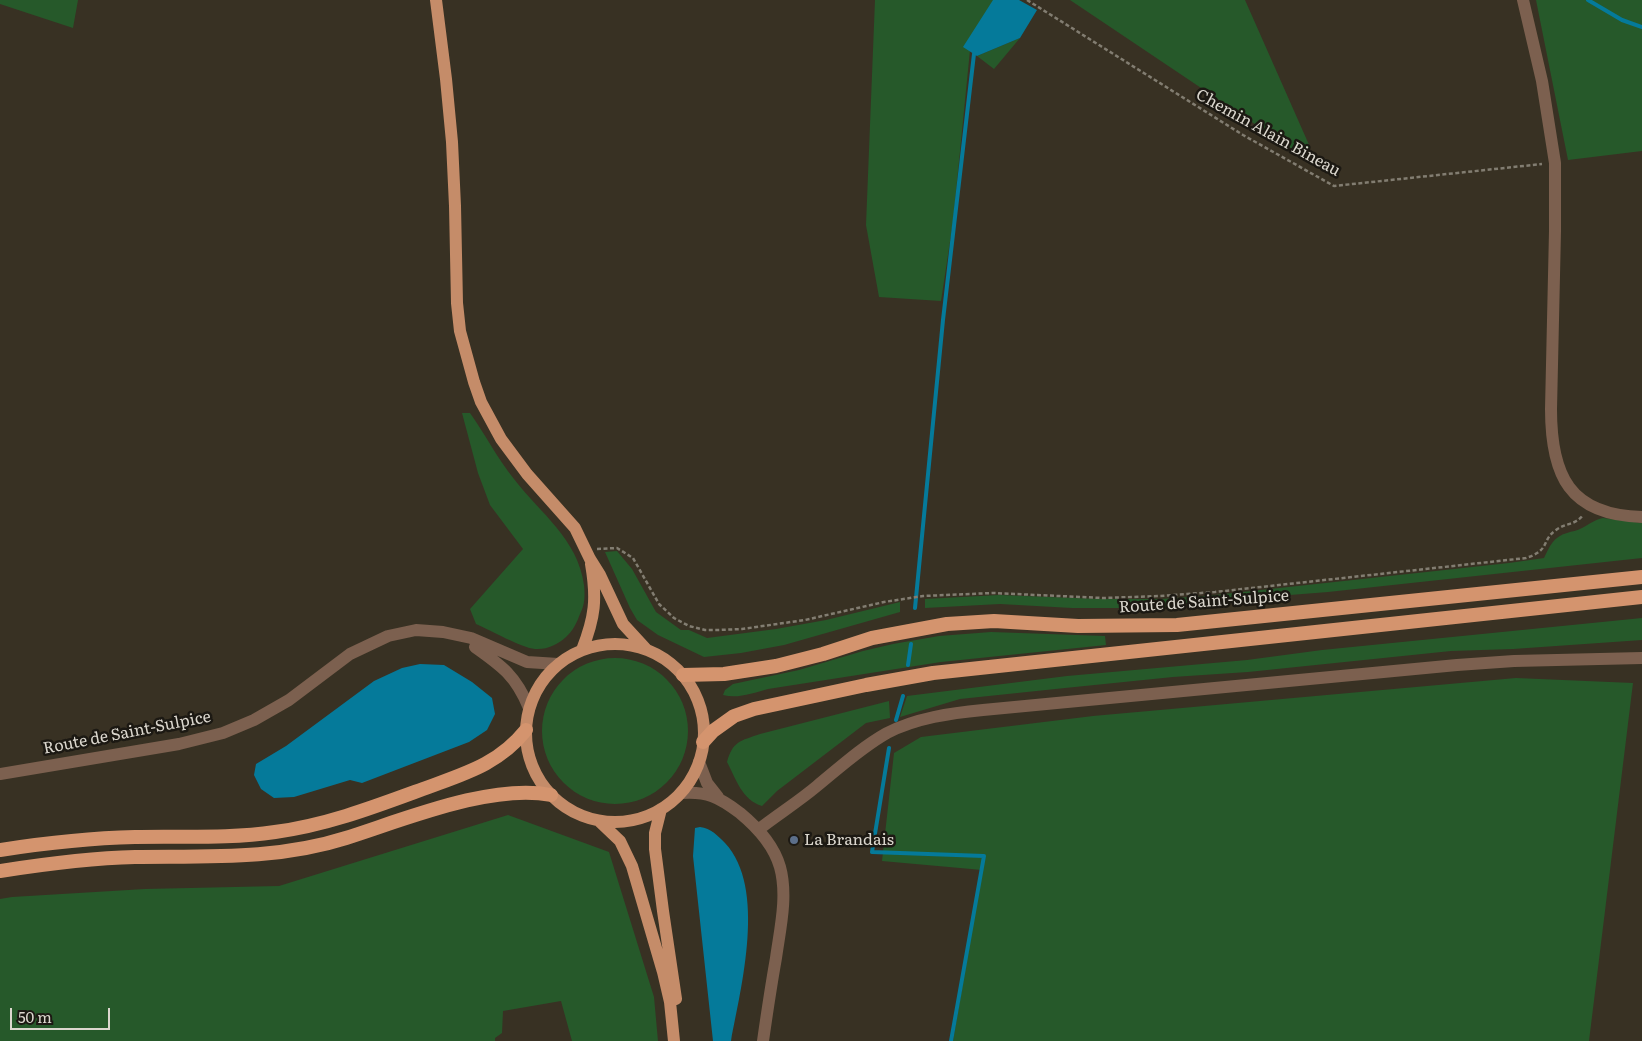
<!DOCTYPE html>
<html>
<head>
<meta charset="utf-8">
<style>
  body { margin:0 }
  #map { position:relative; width:1642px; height:1041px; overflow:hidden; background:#383123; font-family:Literata,serif }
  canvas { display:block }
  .scale { position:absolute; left:10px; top:1008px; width:100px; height:22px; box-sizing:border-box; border:2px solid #dbd7ce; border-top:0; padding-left:6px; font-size:15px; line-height:18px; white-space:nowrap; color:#dbd7ce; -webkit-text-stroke:4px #1c1913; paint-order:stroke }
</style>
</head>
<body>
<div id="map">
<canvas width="1642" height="1041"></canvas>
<div class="scale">50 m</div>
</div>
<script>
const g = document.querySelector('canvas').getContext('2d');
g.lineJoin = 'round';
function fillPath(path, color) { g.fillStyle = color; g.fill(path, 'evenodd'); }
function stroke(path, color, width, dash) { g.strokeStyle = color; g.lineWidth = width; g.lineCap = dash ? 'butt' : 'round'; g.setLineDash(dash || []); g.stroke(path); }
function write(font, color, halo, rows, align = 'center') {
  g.font = font + ' Literata,serif'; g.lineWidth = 5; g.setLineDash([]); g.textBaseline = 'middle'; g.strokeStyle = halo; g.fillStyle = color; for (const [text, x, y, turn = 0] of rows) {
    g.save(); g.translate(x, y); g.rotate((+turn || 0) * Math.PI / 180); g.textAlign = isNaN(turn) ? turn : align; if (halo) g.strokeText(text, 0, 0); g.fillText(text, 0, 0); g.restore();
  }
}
fillPath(new Path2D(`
  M0 0H78L73 28 0 4Z
  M875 0H1007L970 50 953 222 941 301 879 297 866 225Z
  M1070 0H1245L1310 147 1298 153Z
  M1536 0H1642V151L1568 160Z
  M1020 38 994 69 977 56Z
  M462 413H470C485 434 497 458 514 479 540 513 578 539 584 585 585 595 585 605 580 614 577 622 573 631 566 637 558 644 547 650 535 649 522 648 490 630 476 624L470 609 523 549 490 505 478 473Z
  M1603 518 1642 523V558L1328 592 1188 603 1163 608H1072L1000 604 925 608V599L999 595 1099 599H1161L1206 596 1509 563 1544 558C1549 547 1554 536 1567 533 1572 531 1577 531 1582 528 1590 524 1594 520 1603 518Z
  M617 551 632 569 656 612 681 630H689L707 638 776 629 826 620 900 602V612L784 645 741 653 704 657 658 635 637 620 630 608 605 552Z
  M1642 618V640L1513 649 1451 651 1248 672 1173 677 1065 688 960 699 900 717 907 696 1067 676 1247 660 1322 650Z
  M991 632 1105 636 1106 645 941 662 768 689C753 693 738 699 723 695L725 690 733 684 799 670 863 651 893 644 939 636Z
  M542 731a73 73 0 1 1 146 0a73 73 0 1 1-146 0Z
  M1516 678 1633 683 1589 1041H953L982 870 882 861 894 753 921 737 1093 716Z
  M889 701 890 718 866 723 777 791 762 806C742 800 736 779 727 762 733 741 740 741 760 734Z
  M508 815 609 852 654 997 658 1041H572L561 1001 503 1011 502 1033 495 1038V1041H0V899L12 897 145 889 279 886Z`), '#26592a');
fillPath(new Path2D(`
  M993 0H1019L1037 10 1020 38 977 56 963 47Z
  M420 664 444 665 472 682 492 698 495 714 487 730 469 742 362 783 350 780 294 797 274 798 261 789 254 775 256 764 286 746 374 681 402 668Z
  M700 827C711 828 718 836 725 843 767 888 741 987 731 1041H713L693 856 695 828Z`), '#057a9a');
stroke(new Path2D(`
  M1588 0 1622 20 1642 27
  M915 608 943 320 974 54 977 52
  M908 665 911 644
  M896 720 903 696
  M889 748 872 852 984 856 951 1041`), '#057a9a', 4);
stroke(new Path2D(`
  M1027 0 1243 135 1334 186 1542 164
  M597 549 617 548 633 558 659 604 674 618 689 626 705 630H718L742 629 805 620 884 602 923 596 993 593 1103 598 1160 596 1215 592 1526 558C1551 550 1541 540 1556 530 1565 523 1576 525 1583 515`), '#827d71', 2.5, [4, 2.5]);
stroke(new Path2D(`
  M1523 0 1542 81 1555 163V231L1551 409C1551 475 1569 515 1642 517
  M699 762 707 783 718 797
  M681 793C707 791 719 797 740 813 757 827 774 846 780 867 788 896 780 929 776 958 771 986 767 1013 763 1041
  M758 830C777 815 798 802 817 786 839 768 862 747 887 733 916 718 951 713 983 710L1457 665 1514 661 1642 658`), '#7c604f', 12);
stroke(new Path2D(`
  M475 647C502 666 516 676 529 708
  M0 774 179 744 223 733 254 720 289 700 350 654 388 636 416 630 443 632 471 638 527 662 558 664`), '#7c604f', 12);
stroke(new Path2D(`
  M436 0 446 79 452 142 455 206 457 303 460 331 474 382 481 402 501 439 527 474 575 528 590 559 600 575 623 624 646 649
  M526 733a89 89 0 1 1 178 0a89 89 0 1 1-178 0Z
  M582 650C595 617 597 599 591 564
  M661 809 655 833V849L663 911 676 999
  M599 821 620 841 632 866 663 972 670 1002 674 1041`), '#c58c69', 12);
stroke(new Path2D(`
  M683 675 724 674 776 666 823 654 872 638 947 624 994 621 1078 626 1177 625 1642 577
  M703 742 713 731 734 716 754 709 866 685 933 673 1642 597
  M0 850C45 843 90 838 135 837 182 836 229 839 275 832 327 825 374 807 423 789 463 774 498 765 526 730
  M0 871C45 864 90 858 135 857 206 856 277 860 346 838 403 820 492 783 551 795`), '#d4946e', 14);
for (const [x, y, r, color] of [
  [794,840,5,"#5c6f8a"]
]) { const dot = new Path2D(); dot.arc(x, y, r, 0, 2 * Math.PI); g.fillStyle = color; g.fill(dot); stroke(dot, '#1c1913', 2); }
write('16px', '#dbd7ce', '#1c1913', [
  ["Chemin Alain Bineau",1268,133,29],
  ["Route de Saint-Sulpice",1204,602,-4],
  ["Route de Saint-Sulpice",127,733,-11]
]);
write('16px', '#dbd7ce', '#1c1913', [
  ["La Brandais",804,840]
], 'left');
</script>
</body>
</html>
